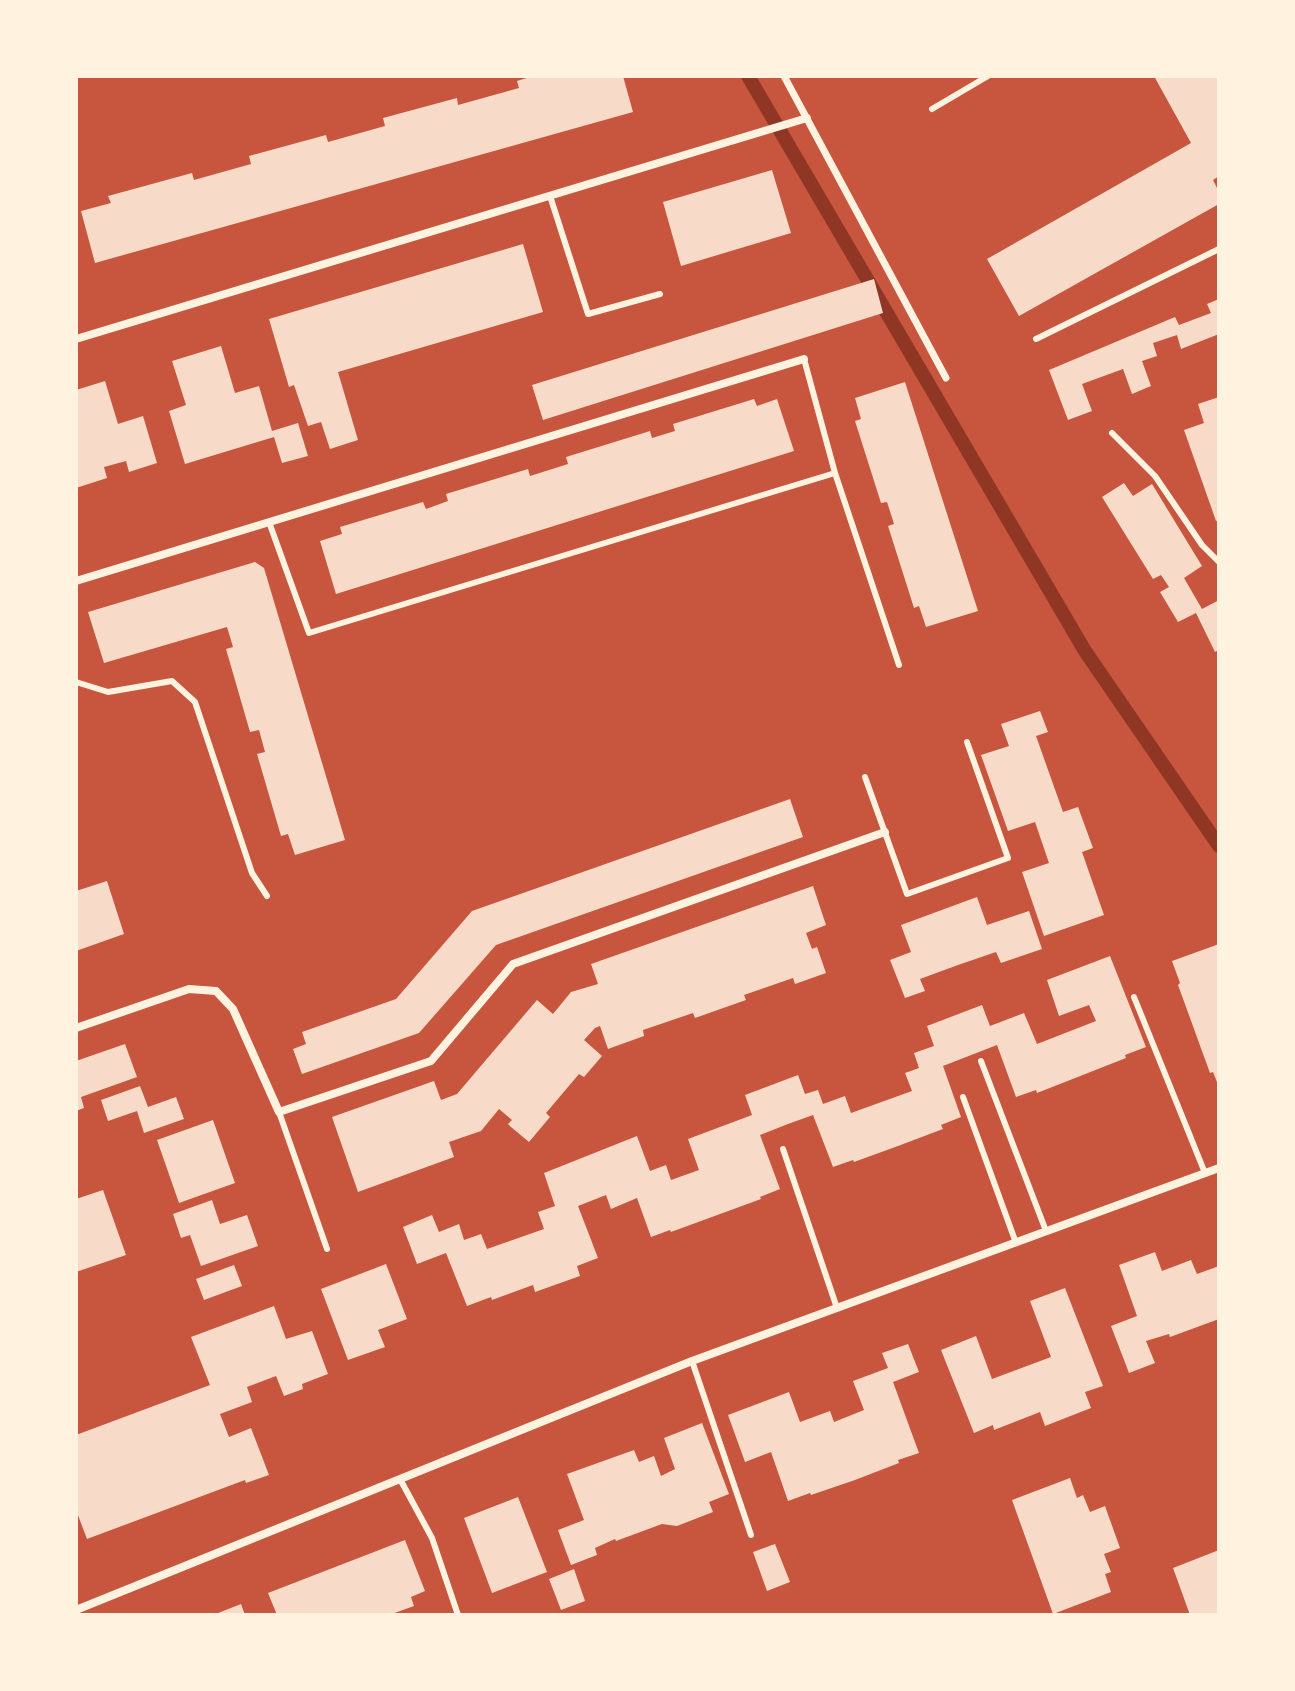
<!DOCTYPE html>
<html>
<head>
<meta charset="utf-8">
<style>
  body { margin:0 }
  #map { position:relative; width:1295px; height:1691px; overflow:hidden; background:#c8553d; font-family:Lato,sans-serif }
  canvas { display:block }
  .frame { position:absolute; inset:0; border:78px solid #fff3e0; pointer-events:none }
</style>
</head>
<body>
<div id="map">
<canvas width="1295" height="1691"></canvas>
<div class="frame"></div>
</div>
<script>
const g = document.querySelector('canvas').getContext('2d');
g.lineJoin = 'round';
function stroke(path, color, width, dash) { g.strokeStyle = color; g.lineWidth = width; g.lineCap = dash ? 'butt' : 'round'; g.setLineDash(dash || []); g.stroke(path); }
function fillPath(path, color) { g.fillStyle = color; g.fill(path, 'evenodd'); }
stroke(new Path2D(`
  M748 76 1085 651 1219 846`), '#8f3625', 14);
fillPath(new Path2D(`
  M533 76H623L633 112 95 263 81 211 111 203 108 196 192 173 194 180 251 164 249 156 326 135 328 142 385 126 383 118 457 98 458 105 519 88 517 81Z
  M1154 76H1219V176L1213 180 1219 192V204L1019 316 987 259 1191 143Z
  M772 170 791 233 681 266 663 202Z
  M523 244 543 312 338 372 358 440 330 449 321 422 308 426 294 385 289 387 269 319Z
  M874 279 883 313 543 420 532 385Z
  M1219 299V334L1181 349 1177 335 1153 343 1157 356 1142 361 1151 386 1132 394 1123 369 1082 384 1092 411 1068 420 1049 370 1175 317 1179 325 1211 313 1207 304Z
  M221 346 235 393 259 386 272 431 298 423 308 456 282 463 274 437 185 464 169 411 186 405 172 361Z
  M105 381 118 424 143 416 157 463 129 472 126 461 104 467 107 478 76 488V390Z
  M905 382 978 611 926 627 919 606 914 608 888 526 894 524 887 502 881 503 855 421 861 419 855 398Z
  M1219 397V520L1216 521 1184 430 1204 423 1198 404Z
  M754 399 757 406 777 399 794 451 336 594 320 541 342 534 340 527 423 502 426 509 448 501 446 494 528 469 530 476 568 464 566 457 650 431 652 438 675 431 673 424Z
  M1124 483 1133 496 1152 484 1202 566 1184 578 1202 609 1219 600V650L1215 652 1196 613 1178 622 1160 592 1169 587 1161 575 1153 579 1102 497Z
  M255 562 264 568 345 840 295 855 288 834 281 836 257 754 265 752 259 730 250 732 226 649 233 647 227 627 104 663 88 612Z
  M1040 711 1048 732 1036 736 1063 812 1078 807 1093 848 1082 852 1104 915 1044 936 1022 872 1049 863 1035 822 1008 831 981 755 1009 746 1001 724Z
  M790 799 803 837 496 945 419 1033 302 1074 293 1049 306 1044 302 1032 396 999 472 911Z
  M107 881 124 934 76 951V891Z
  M813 886 826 925 806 933 812 949 817 947 826 973 795 984 793 978 744 995 746 1000 695 1018 693 1013 643 1030 644 1036 608 1049 600 1026 595 1028 584 1040 602 1056 584 1077 579 1074 546 1113 550 1117 529 1142 511 1127 508 1124 512 1120 499 1109 481 1131 449 1142 454 1157 358 1192 332 1117 434 1081 441 1100 457 1094 537 1000 553 1014 571 992 598 984 591 964Z
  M977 897 987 925 1029 911 1042 949 1001 963 996 952 958 965 920 979 925 991 905 998 890 960 911 952 901 925Z
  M1219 944V1087L1213 1072 1210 1073 1178 985 1180 983 1172 961Z
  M1110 956 1146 1047 1125 1055 1126 1058 1037 1093 1036 1090 1016 1097 997 1045 943 1066 961 1117 941 1125 943 1129 898 1146 854 1162 853 1160 833 1167 813 1115 788 1124 760 1135 780 1189 760 1197 761 1199 671 1232 670 1230 651 1237 637 1198 611 1209 606 1195 578 1206 598 1258 577 1266 580 1276 535 1292 533 1285 492 1300 491 1297 467 1306 446 1253 417 1264 403 1227 432 1215 439 1232 459 1224 464 1240 481 1234 487 1249 544 1229 538 1212 555 1206 544 1173 637 1136 650 1171 666 1165 671 1180 699 1170 688 1139 752 1115 745 1095 798 1075 805 1094 818 1090 823 1104 845 1096 851 1113 912 1091 905 1073 919 1068 914 1053 934 1046 927 1026 982 1005 990 1026 1024 1013 1037 1044 1096 1021 1089 1005 1059 1016 1047 980Z
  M125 1044 137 1077 81 1097 84 1108 76 1111V1061Z
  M140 1086 148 1107 176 1097 184 1119 144 1133 137 1111 108 1121 101 1100Z
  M213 1120 235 1183 179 1203 157 1140Z
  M103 1190 126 1255 76 1272V1199Z
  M212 1200 220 1224 247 1215 258 1246 201 1266 190 1235 181 1238 173 1214Z
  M1155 1252 1162 1271 1191 1260 1197 1274 1219 1266V1319L1170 1337 1169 1334 1146 1341 1155 1363 1129 1373 1111 1326 1137 1316 1119 1265Z
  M386 1264 407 1319 378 1330 385 1347 348 1360 321 1289Z
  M234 1265 242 1286 204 1300 196 1279Z
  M1065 1288 1103 1386 1085 1392 1091 1408 1045 1426 1040 1412 994 1430 993 1425 974 1433 941 1350 976 1336 992 1379 1051 1357 1030 1301Z
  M274 1306 286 1339 312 1331 328 1374 302 1384 303 1389 284 1396 276 1376 247 1387 252 1402 220 1414 229 1437 251 1428 269 1475 246 1483 245 1480 87 1539 76 1510V1435L210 1385 191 1337Z
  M908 1344 919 1372 893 1382 919 1453 898 1460 899 1463 855 1480 811 1495 810 1493 788 1501 771 1452 745 1462 728 1415 789 1392 800 1422 830 1411 834 1422 864 1410 853 1381 888 1368 882 1353Z
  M702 1423 729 1494 709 1502 713 1512 677 1526 662 1524 616 1541 615 1539 595 1548 597 1555 571 1565 558 1530 584 1520 567 1474 634 1450 639 1462 654 1456 661 1476 675 1469 664 1438Z
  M1070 1478 1077 1498 1083 1495 1090 1512 1105 1506 1120 1548 1104 1554 1111 1572 1105 1574 1111 1592 1053 1614 1012 1500Z
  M518 1497 547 1572 492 1593 464 1518Z
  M405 1540 425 1591 411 1597 414 1606 389 1615H277L268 1593Z
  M775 1544 790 1582 767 1591 753 1552Z
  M1219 1550V1615H1190L1173 1568Z
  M574 1569 585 1601 561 1610 549 1579Z
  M241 1604 245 1615H213Z`), '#f7dbc8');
stroke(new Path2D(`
  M932 109 988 76
  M550 196 588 314 660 294
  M1036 339 1219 249
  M1112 433 1155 476 1202 545 1219 562
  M835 473 899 665
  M269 522 309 633 835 473 804 359
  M76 682 108 692 172 681 195 702 252 873 267 896
  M865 777 907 894 1008 858 967 742
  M1134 997 1205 1173
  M981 1061 1046 1231
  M963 1097 1016 1243
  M279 1112 327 1249
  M783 1149 837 1308
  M692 1361 751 1535
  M400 1479 432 1538 458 1615`), '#fff3e0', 6);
stroke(new Path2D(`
  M784 76 946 378`), '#fff3e0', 7);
stroke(new Path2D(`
  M76 339 807 118
  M76 581 804 359
  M76 1028 189 989 216 991 233 1009 279 1112 431 1061 513 964 885 832
  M76 1610 692 1361 1219 1168`), '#fff3e0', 8);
</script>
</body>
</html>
